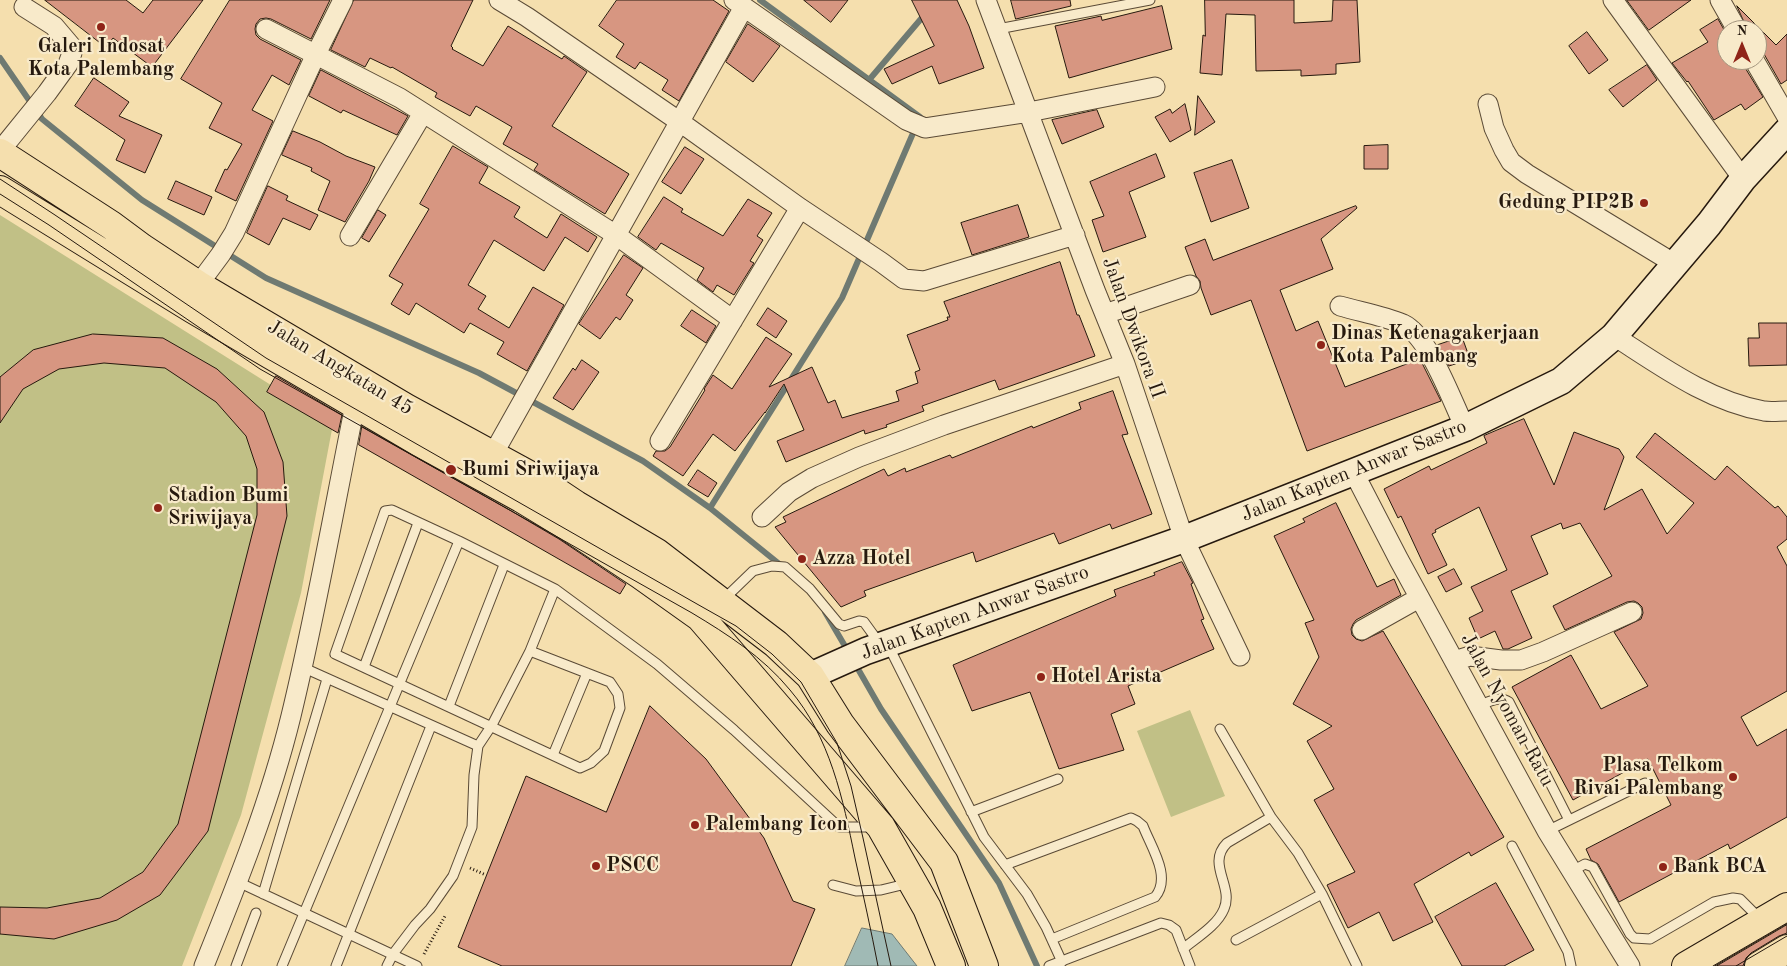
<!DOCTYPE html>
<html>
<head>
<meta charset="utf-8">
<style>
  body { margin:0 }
  #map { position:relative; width:1787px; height:966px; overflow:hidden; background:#f5dfae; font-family:"Old Standard TT",serif }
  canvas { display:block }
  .north { position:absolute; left:1717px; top:20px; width:50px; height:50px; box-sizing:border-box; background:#f8eaca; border:1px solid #a4967f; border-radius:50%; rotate:0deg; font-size:14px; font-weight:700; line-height:20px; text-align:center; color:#26190e }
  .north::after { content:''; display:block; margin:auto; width:18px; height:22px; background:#8f2418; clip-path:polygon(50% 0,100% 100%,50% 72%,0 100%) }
</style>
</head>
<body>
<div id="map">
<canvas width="1787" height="966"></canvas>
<div class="north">N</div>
</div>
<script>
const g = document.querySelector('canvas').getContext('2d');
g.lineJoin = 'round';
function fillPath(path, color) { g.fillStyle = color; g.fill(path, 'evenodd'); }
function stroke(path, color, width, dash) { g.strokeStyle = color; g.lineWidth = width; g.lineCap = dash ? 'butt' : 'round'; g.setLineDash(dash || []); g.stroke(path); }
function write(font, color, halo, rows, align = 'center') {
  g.font = font + ' "Old Standard TT",serif'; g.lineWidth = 4.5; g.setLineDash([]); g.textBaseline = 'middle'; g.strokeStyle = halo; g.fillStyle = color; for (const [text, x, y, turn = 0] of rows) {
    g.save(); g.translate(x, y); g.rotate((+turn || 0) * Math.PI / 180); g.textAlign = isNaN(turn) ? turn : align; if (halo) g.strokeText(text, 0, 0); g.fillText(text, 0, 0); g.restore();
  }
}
fillPath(new Path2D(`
  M0 215 333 424 301 593 241 815 182 966H0Z
  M1190 710 1225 796 1171 817 1137 731Z`), '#c1c086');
const water = new Path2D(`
  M862 928 892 934 917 966H845Z`);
fillPath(water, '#a0bab5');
stroke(water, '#6f7a72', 1);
stroke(new Path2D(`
  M0 58 42 119 142 200 266 278 479 373 643 461 710 508 783 567
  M869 80 937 0
  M710 508 842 298 920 117 760 0
  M825 612 849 653
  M854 662 881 709 999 883 1037 966`), '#6f7a72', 6);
const building = new Path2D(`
  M45 0H126L143 13 153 0H203L152 67 113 38 106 47Z
  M230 0H330L311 39 271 19 266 18 260 19 256 24 255 29 256 35 260 39 301 60 289 85 272 75 252 110 273 121 236 201 215 191 225 169 227 170 242 144 209 128 222 103 181 79Z
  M354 0H473L451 46 453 48 452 49 483 66 508 26 562 59 564 56 587 72 552 126 629 174 605 214 534 170 538 164 503 144 512 127 476 106 470 116 435 97 437 93 392 67 391 68 370 58 365 67 331 50Z
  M617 0H713L729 11 679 101 662 90 668 80 640 62 635 69 616 57 624 44 599 26Z
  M804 0H848L831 22Z
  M912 0H957L969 26 984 68 939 84 932 66 892 84 884 69 934 46Z
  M1011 0H1070L1071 6 1016 19Z
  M1205 0H1294V23L1332 21 1333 0H1357L1360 62 1336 64V74L1301 76V70L1256 71 1255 15 1226 14 1222 75 1200 73 1203 35 1205 36Z
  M1627 0H1691L1649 30Z
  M1162 6 1172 49 1069 78 1055 26 1101 16 1102 20Z
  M1737 6 1776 45 1787 34V80L1781 84 1764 54 1757 49V30H1748Z
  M1718 19 1727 35V60H1743L1744 66 1763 97 1745 110 1741 104 1714 120 1688 81 1687 82 1672 63 1708 42 1700 30Z
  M748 24 780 46 753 82 726 62Z
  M1587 32 1608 60 1589 74 1569 46Z
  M1647 65 1657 80 1623 107 1609 90Z
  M321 70 408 116 397 135 343 110 341 113 309 96Z
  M94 78 129 102 119 116 162 135 145 173 116 160 125 140 75 106Z
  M1198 96 1215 122 1195 135Z
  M1185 104 1191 130 1170 142 1155 117 1170 109 1172 113Z
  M1097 110 1104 127 1062 144 1052 120Z
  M293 131 320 142 346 156 375 167 369 181 345 222 318 210 330 181 311 171 312 168 282 155Z
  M1388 145V169H1364V146Z
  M453 146 488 167 479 183 520 207 514 217 547 238 561 214 597 237 588 252 565 237 544 271 494 240 468 285 486 296 478 309 509 328 533 287 564 305 527 371 497 354 504 342 470 323 464 333 416 303 409 315 391 304 403 284 389 276 429 209 420 204Z
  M685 147 704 159 681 194 662 182Z
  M1156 154 1165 177 1129 192 1146 237 1103 252 1092 220 1104 216 1090 182Z
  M1232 160 1249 208 1211 222 1194 173Z
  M176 181 212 197 204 215 168 199Z
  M268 186 288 196 286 200 318 215 310 230 283 218 269 245 247 233Z
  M664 197 683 209 681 212 723 236 748 199 772 213 757 236 763 240 750 261 754 263 734 295 717 285 713 292 697 280 704 268 661 243 656 250 638 237Z
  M1018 205 1029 237 972 255 961 223Z
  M1356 206 1357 208 1321 239 1333 269 1280 290 1296 331 1318 321 1345 387 1420 359 1441 401 1307 451 1251 300 1211 315 1201 288 1200 281 1196 276 1185 247 1205 239 1213 260Z
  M378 210 386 215 369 242 362 238Z
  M624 255 643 268 626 295 633 300 620 320 616 317 600 339 579 324Z
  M1060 262 1077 315H1079L1095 356 999 390 995 380 922 406 924 411 886 425 887 427 865 434 864 430 786 462 777 441 804 430 784 384 765 413V412L735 451 713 434 683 476 653 456 656 451H665L670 447 705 390 704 389 713 375 732 389 766 337 792 354 769 387 812 367 828 403 835 400 842 418 899 401 896 391 918 383 915 372 920 370 907 335 948 320 947 317H950L944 302Z
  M768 308 787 321 776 338 757 325Z
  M692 310 716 326 706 343 681 326Z
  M1759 323H1787V365L1749 366 1748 338H1759Z
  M93 334 163 338 217 369 264 412 283 462 287 516 208 831 160 895 117 920 54 939 0 934V907L47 908 100 898 143 872 178 824 257 515V469L246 436 216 402 165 368 104 363 59 369 23 389 0 423V377L33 350Z
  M1462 337 1470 359 1449 366 1438 345Z
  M582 360 599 372 573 410 553 398 573 368 575 370Z
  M276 376 342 415 338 433 267 392Z
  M1113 391 1128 434 1122 435 1152 514 1112 529 1110 524 1059 544 1054 533 976 562 973 552 864 591 866 596 841 607 775 527 786 522 783 517 884 469 888 476 905 468 906 472 950 455 952 458 1032 426 1033 428 1081 409 1079 403Z
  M1524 419 1554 485 1574 432 1619 449 1624 457 1604 510 1642 489 1667 534 1694 503 1636 457 1655 433 1715 480 1727 466 1775 508 1778 506 1787 517V539L1777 547 1787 566V691L1741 717 1757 746 1787 729V817L1730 849 1728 844 1619 902 1598 864 1591 860 1586 849 1671 805 1648 759 1573 800 1512 687 1571 655 1601 709 1648 686 1614 632 1641 619 1643 613 1642 607 1638 603 1634 601 1627 602 1565 630 1553 606 1612 576 1580 523 1563 529 1561 523 1531 536 1548 574 1511 591 1532 638 1508 649H1503L1495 631 1478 639 1469 618 1483 611 1471 587 1507 570 1479 507 1435 530 1436 532 1432 534 1447 565 1428 574 1401 516 1398 518 1384 489 1429 466 1431 470 1487 443 1484 436Z
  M362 427 513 512 559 539 626 584 620 594 359 445Z
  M698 470 717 483 708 497 688 485Z
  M1336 503 1377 587 1394 579 1401 595 1356 620 1353 624 1351 629 1352 635 1356 639 1362 641 1383 631 1504 837 1471 856 1469 852 1414 884 1433 922 1393 941 1379 912 1348 928 1327 885 1355 872 1314 800 1334 789 1307 741 1332 726 1293 704 1319 657 1305 623 1314 620 1274 536 1305 522 1303 519Z
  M1182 562 1193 583 1191 584 1204 619 1201 620 1214 649 1128 686 1135 704 1111 714 1124 750 1059 769 1030 692 972 711 953 665 1116 596 1114 590 1155 575 1154 573Z
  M1454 569 1462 584 1446 592 1438 577Z
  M650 706 706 759 764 838 793 901 815 909 791 966H502L458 947 526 776 606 812Z
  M1496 883 1534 950 1504 966H1462L1435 917Z
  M1787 925V933L1779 936 1751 953 1746 958 1743 966H1717Z`);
fillPath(building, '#d79681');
stroke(building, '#26190e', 1);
const lane = new Path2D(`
  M998 29 1150 0
  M459 541 392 510 385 511 335 654 580 768 591 763 604 751 620 708 618 694 610 682 530 651
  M723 600 753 571 772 566 785 567 810 589 839 624 844 626 859 621 864 622 880 644
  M888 645 984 837 1027 894 1046 927 1062 962
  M302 667 478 746
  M364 667 418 523
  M449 706 504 565
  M1478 706C1489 702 1499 695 1509 702L1569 820
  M1220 729 1271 817 1298 853 1322 894
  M553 755 587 673
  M971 812 1058 779
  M1547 831 1645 783
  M1512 846 1568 952 1571 966
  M1005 865 1131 818 1137 821 1143 826C1151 847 1172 877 1155 897L1052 939
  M1572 871 1585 864 1593 867 1630 934 1634 938 1650 939 1714 902 1733 898 1740 899 1757 916 1760 921
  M238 882 417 966
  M833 885 856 891 881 890 910 883
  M263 894 327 679
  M1236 940 1322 894 1357 966
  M1183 949C1196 938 1217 926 1224 909 1234 886 1206 864 1227 843L1271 817
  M236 966 256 913
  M282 966 459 541 555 589 657 664 734 730 839 827H875
  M336 966 431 726
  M387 966 393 954 415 925 430 909 453 876 472 827 474 775 478 746 492 725 530 651 555 589
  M1049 966 1161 923 1169 925 1176 930 1190 966`);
const street = new Path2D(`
  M499 0 527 17 680 122 800 208 881 262 904 279 924 281 1075 235
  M734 0 906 120 925 128 1029 112 1155 87
  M986 0 1095 290 1125 364 1184 539 1240 656
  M1613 0 1743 179
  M1720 0 1737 30
  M266 29 400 98 616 235 733 320
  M1754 60 1787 117
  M1488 104 1494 128 1504 150 1511 162 1527 174 1675 264
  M0 151 47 93 68 64 72 53 71 46 54 26 24 7
  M350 236 423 113
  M198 285 221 254 234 233 316 54 343 0
  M1340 306C1361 312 1383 316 1403 324 1429 336 1452 401 1465 428
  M1105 314 1190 285
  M1614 336C1661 366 1708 401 1764 411 1771 412 1780 411 1787 411
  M660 441 800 208
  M492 456 744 7
  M1353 471 1399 560 1547 831 1630 966
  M762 517 789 492 812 478 859 457 944 425 1125 364
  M1362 630 1419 598
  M1454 661 1470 656 1501 660H1521L1543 652 1632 612
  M204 966C237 884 270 802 291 716 316 613 334 509 355 405`);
const secondary = new Path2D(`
  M810 676 866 651 1184 539 1465 428 1561 381 1614 336 1709 224 1743 179 1787 131`);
const primary = new Path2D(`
  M0 153 111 225 142 248 198 285 406 408 540 481 576 505 657 553 776 644 810 676 840 724 944 862 984 966
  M0 190 193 309 419 442 521 498 567 526 641 575 700 617 881 827 927 908 951 966
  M1686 966 1787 907
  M1759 966 1787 949`);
stroke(lane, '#5a4a36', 11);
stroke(street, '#5a4a36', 21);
stroke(secondary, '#26190e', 29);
stroke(primary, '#26190e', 30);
stroke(new Path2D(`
  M470 868 486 875
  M424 954 445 916`), '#26190e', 3, [1, 2.5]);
stroke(lane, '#f8eaca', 9);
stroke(street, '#f8eaca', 19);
stroke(secondary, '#f8eaca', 26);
stroke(primary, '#f5dfae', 28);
stroke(new Path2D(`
  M0 179 55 215 266 358 697 604 736 626 772 654 801 682 837 743 851 786 863 838 891 966
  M0 194 49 225 260 369 692 613C727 634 763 657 790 690 830 737 843 799 855 858 863 894 871 930 878 966
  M1713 966 1787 923
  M1736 966 1787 936`), '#26190e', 1);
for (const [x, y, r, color] of [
  [101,27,5,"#8f2418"],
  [1644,203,5,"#8f2418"],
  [1321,345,5,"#8f2418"],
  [451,470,6,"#8f2418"],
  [158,508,5,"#8f2418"],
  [802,559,5,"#8f2418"],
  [1041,677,5,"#8f2418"],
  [1733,777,5,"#8f2418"],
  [695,825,5,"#8f2418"],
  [596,866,5,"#8f2418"],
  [1663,867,5,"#8f2418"]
]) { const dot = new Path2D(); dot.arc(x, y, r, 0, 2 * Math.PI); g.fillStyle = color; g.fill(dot); stroke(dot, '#f8eaca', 2); }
write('bold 20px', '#26190e', '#f8eaca', [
  ["Galeri Indosat",101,47,"center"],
  ["Kota Palembang",101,70,"center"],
  ["Gedung PIP2B",1634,203,"right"],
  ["Dinas Ketenagakerjaan",1331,334],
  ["Kota Palembang",1331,357],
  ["Bumi Sriwijaya",462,470],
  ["Stadion Bumi",168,496],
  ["Sriwijaya",168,519],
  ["Azza Hotel",812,559],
  ["Hotel Arista",1051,677],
  ["Plasa Telkom",1723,766,"right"],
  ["Rivai Palembang",1723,789,"right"],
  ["Palembang Icon",705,825],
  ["PSCC",606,866],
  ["Bank BCA",1673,867]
], 'left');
write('20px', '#26190e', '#f8eaca', [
  ["Jalan Dwikora II",1133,328,70],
  ["Jalan Angkatan 45",340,368,31],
  ["Jalan Kapten Anwar Sastro",1354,471,-22],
  ["Jalan Kapten Anwar Sastro",975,613,-20],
  ["Jalan Nyoman Ratu",1507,710,61]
]);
</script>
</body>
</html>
